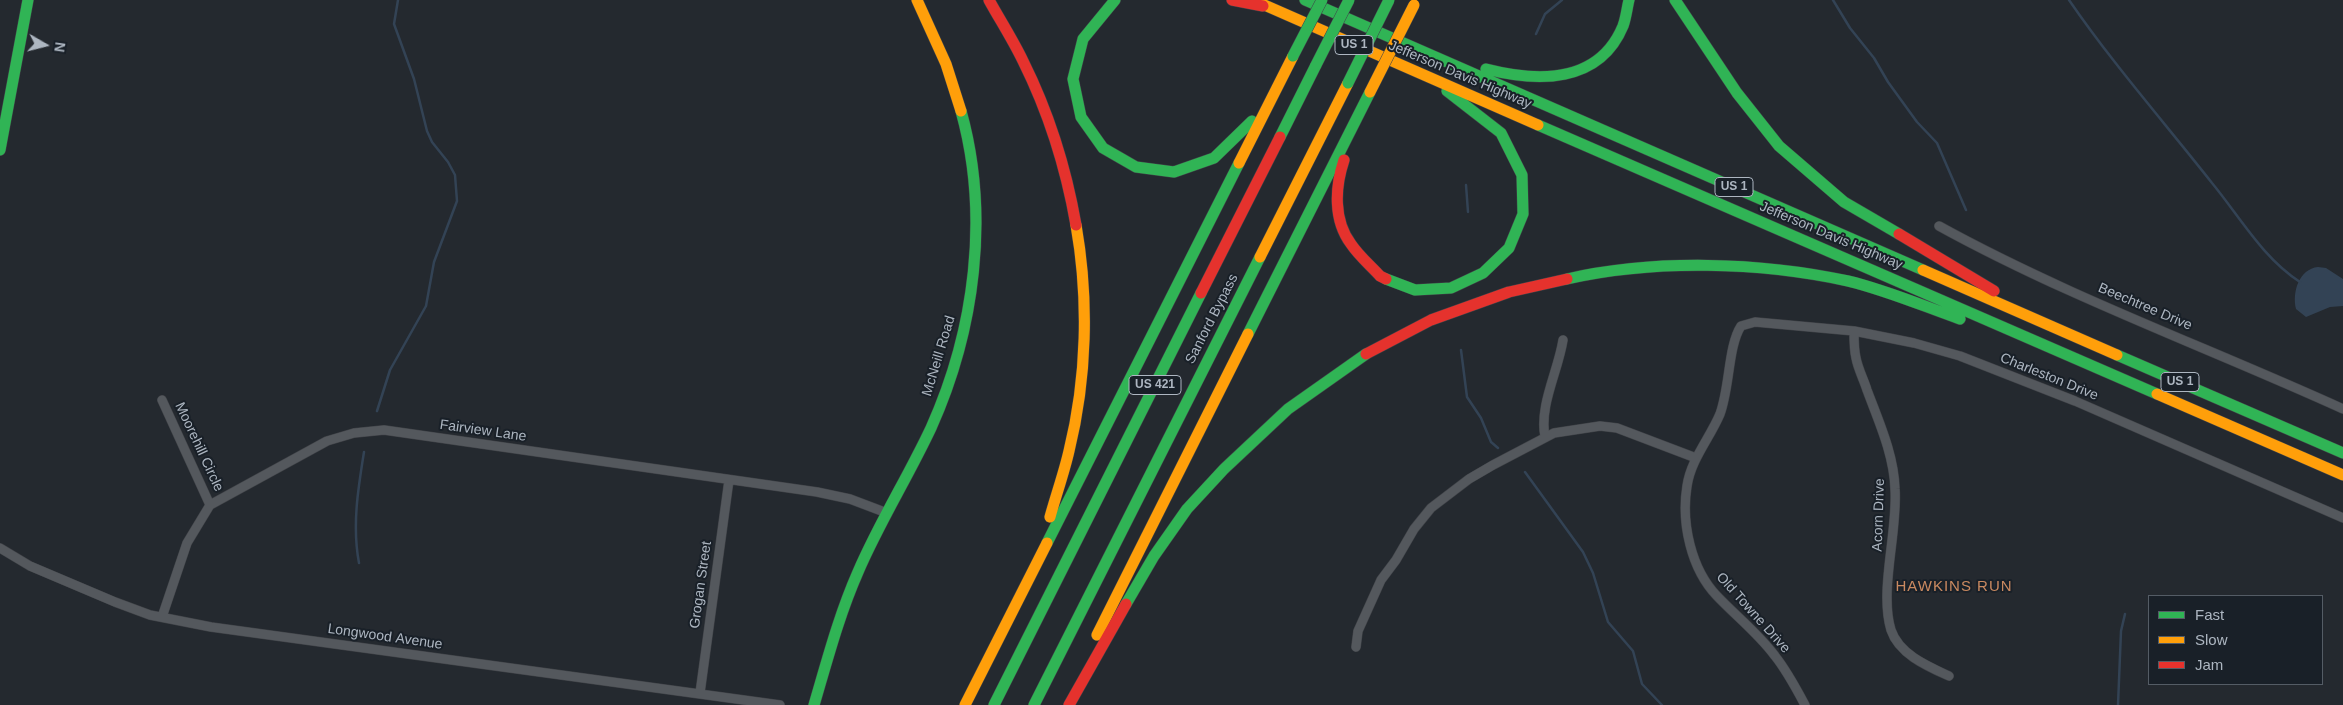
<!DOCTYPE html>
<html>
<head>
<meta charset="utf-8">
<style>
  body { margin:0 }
  #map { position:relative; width:2343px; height:705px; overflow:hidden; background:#24292f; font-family:Helvetica,sans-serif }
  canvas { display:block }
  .legend { position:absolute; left:2148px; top:595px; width:175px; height:90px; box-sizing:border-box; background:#192028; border:1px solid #545c65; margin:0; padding:6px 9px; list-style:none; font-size:15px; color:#adb6c1 }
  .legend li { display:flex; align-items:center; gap:10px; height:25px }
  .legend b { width:25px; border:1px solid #545c65 }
  .north { position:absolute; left:20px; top:20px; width:50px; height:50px; -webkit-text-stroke:4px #192028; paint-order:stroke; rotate:98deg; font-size:14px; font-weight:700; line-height:20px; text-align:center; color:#adb6c1 }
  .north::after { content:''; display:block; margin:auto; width:18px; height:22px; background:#adb6c1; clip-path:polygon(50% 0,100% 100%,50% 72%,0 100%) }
</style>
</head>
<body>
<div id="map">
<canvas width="2343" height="705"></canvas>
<ul class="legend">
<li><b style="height:6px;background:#30b455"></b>Fast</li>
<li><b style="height:6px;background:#ff9f0a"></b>Slow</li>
<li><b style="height:6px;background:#e5322d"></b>Jam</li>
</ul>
<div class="north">N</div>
</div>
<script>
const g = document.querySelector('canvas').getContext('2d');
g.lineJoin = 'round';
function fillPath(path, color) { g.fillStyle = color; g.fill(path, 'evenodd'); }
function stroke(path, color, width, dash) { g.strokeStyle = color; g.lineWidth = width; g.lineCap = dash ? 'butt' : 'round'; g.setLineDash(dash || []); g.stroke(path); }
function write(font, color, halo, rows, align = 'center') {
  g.font = font + ' Helvetica,sans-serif'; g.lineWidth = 4; g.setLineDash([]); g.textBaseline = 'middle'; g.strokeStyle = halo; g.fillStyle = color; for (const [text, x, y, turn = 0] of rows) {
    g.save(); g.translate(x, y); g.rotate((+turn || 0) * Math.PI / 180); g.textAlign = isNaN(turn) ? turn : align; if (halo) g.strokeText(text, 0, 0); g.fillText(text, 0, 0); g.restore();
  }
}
fillPath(new Path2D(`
  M2318 267 2326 268 2343 279V306L2330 307 2306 317 2296 309C2292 292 2299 269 2318 267Z`), '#334355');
stroke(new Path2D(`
  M1833 0 1850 28 1874 58 1888 82 1917 122 1937 143 1966 210
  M2069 0C2113 64 2164 122 2212 183 2240 217 2262 257 2300 282
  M1536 34 1545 14 1562 0
  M1466 185 1468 212
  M1461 350 1467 397 1481 418 1491 442 1498 448
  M377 411 390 370 426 306 434 262 457 201 455 175 448 162 432 142 427 131 414 79 394 24 398 0
  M1525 472 1583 552 1593 573 1608 622 1633 651 1642 684 1662 705
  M359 563C352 526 358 489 364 452
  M2118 705 2121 631 2125 614`), '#334355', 2.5);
const street = new Path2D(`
  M1939 226C2068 297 2209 348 2343 409
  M1854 331C1854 340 1854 350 1856 358 1858 369 1864 380 1867 390 1879 422 1894 455 1895 489 1898 531 1879 591 1891 630 1899 654 1927 666 1949 676
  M162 400 210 505
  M1545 437C1539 405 1558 372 1563 340
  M0 548 30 566 115 602 150 615 211 627 780 705
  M162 617 187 543 210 505 327 441 354 433 384 430 817 492 850 499 887 513
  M1356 647 1358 631 1381 580 1396 560 1414 529 1431 508 1469 479 1493 465 1554 433 1600 426 1617 428 1696 458
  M700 693 729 480
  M1805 705C1796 688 1787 671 1775 656 1759 634 1736 616 1717 596 1691 569 1681 523 1687 486 1691 459 1710 438 1720 414 1730 387 1728 346 1741 326L1755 322 1854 331 1914 343 1960 356 2075 401 2343 518`);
const fast = new Path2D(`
  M1115 0 1083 39 1073 79 1081 117 1103 148 1136 167 1174 172 1214 158 1252 121
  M1305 0 1923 270
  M1675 0 1737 93 1779 146 1844 202 1899 234
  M1486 69C1537 82 1599 84 1623 26 1626 18 1627 8 1629 0
  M1538 125 2157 394
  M1280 137 1316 65
  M0 150 28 0
  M1386 279 1415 290 1451 288 1483 273 1509 248 1523 214 1522 175 1501 133 1447 91
  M1567 279C1655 259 1760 262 1848 281 1886 290 1923 306 1960 319
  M1248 334 1370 92
  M2117 355 2343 453
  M1047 543 1239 163
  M1126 604 1154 556 1187 509 1224 469 1288 409 1366 354
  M814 705C827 661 839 615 858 572 879 523 908 477 931 428 975 330 990 215 961 111
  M994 705 1201 293
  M1034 705 1260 257`);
const slow = new Path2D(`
  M917 0 946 64 961 111
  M1253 0 1538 125
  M1239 163 1293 56
  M1260 257 1348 83
  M1923 270 2117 355
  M2157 394 2343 475
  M1050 517C1056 495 1064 473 1069 451 1087 378 1089 299 1076 225
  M1097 635 1248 334
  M965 705 1047 543`);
const jam = new Path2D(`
  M989 0C1000 20 1013 40 1023 61 1049 113 1066 168 1076 225
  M1232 0 1263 6
  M1344 160C1335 187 1333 220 1351 244 1359 256 1371 266 1380 276L1386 279
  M1899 234 1994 291
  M1201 293 1280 137
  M1366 354 1431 320 1509 292 1567 279
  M1069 705 1126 604`);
stroke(street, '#404348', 10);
stroke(fast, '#404348', 12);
stroke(slow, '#404348', 12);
stroke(jam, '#404348', 12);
stroke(street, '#54585d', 9);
stroke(fast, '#30b455', 11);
stroke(slow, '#ff9f0a', 11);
stroke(jam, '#e5322d', 11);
const fastBridge = new Path2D(`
  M1293 56 1322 0
  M1316 65 1349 0
  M1348 83 1389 0`);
const slowBridge = new Path2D(`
  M1370 92 1414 5`);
stroke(fastBridge, '#41454b', 12, []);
stroke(slowBridge, '#41454b', 12, []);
stroke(fastBridge, '#30b455', 11);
stroke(slowBridge, '#ff9f0a', 11);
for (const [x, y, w] of [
  [1354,45,38],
  [1734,187,38],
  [2180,382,38],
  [1155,385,52]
]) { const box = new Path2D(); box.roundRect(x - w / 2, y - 9.5, w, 19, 4); g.fillStyle = '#192028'; g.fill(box); stroke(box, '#adb6c1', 1); }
write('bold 12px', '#adb6c1', null, [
  ["US 1",1354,45],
  ["US 1",1734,187],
  ["US 1",2180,382],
  ["US 421",1155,385]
]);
write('14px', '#adb6c1', '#192028', [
  ["Jefferson Davis Highway",1460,75,23],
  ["Jefferson Davis Highway",1831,236,23],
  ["Beechtree Drive",2145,307,23],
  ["Sanford Bypass",1212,319,-63],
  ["McNeill Road",939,356,-73],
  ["Charleston Drive",2049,377,22],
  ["Fairview Lane",483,431,8],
  ["Moorehill Circle",199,447,65],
  ["Acorn Drive",1879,515,-88],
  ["Grogan Street",701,585,-82],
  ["Old Towne Drive",1753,613,48],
  ["Longwood Avenue",385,637,8]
]);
g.letterSpacing = '1px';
write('15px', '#c98960', '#192028', [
  ["HAWKINS RUN",1954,587]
]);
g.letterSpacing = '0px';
</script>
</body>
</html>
